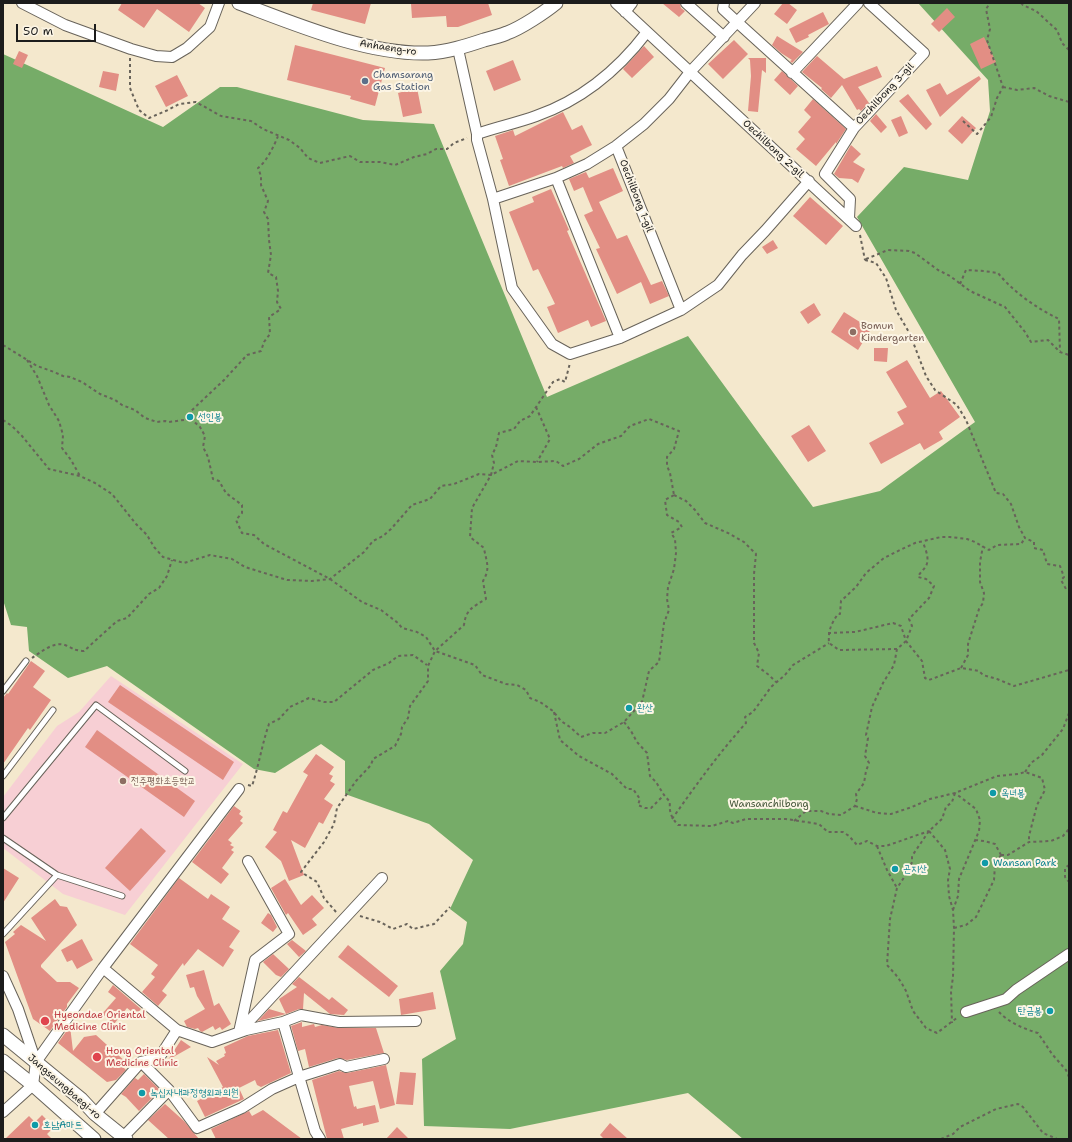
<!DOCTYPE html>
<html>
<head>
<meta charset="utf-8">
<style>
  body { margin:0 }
  #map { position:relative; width:1072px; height:1142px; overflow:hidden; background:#f4e8cd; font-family:"Shantell Sans",sans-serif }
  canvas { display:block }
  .frame { position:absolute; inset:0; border:4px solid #1c1c1c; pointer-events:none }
  .scale { position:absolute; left:16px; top:24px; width:80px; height:18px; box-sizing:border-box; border:2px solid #1c1c1c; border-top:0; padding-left:5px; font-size:12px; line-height:14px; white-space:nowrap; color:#1c1c1c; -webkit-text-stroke:3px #fcf5e5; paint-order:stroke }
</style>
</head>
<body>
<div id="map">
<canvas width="1072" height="1142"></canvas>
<div class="frame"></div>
<div class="scale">50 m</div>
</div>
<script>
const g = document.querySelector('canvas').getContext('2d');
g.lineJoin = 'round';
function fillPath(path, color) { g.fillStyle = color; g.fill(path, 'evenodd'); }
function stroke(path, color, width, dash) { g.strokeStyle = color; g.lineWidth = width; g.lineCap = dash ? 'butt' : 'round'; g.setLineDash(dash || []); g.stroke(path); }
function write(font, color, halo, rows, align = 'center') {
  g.font = font + ' "Shantell Sans","Poor Story",sans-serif'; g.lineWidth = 4; g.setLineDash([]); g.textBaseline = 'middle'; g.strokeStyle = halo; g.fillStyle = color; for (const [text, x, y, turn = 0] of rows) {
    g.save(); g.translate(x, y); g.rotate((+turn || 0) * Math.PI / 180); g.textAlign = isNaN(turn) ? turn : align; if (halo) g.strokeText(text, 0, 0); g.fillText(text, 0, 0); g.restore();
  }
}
fillPath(new Path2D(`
  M111 676 243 764 125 915 63 894 3 848V797L57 726 79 712Z`), '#f7cfd4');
fillPath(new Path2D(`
  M918 3H1069V1139H743L688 1093 510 1129 424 1126 422 1059 456 1039 440 971 463 944 467 922 450 909 473 860 429 824 345 794V761L321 744 275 773 254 769 107 666 68 678 29 651 27 627 11 625 3 600V54L163 127 220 87H237L363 120 434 124 547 397 688 336 813 507 880 491 975 422 857 217 904 167 968 180 990 111 988 80Z`), '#76ac68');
fillPath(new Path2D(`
  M122 3H198L205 8 189 32 157 9 144 28 118 10Z
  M313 3H371L365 24 311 10Z
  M429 3H488L492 15 458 27H447L446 16 412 18 411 4Z
  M662 3H680L681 8 685 11 679 17Z
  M783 3H788L797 10 787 24 774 14Z
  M947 8 955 17 939 32 931 24Z
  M823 12 829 24 808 35 809 37 796 43 789 29Z
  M777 36 803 52 792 63 790 61 792 60 781 53 772 45Z
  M984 37 996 62 981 69 970 44Z
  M734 40 748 54 723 79 708 64Z
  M295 45 385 68 375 106 350 99 351 96 287 80Z
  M644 46 654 57 632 78 623 69Z
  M19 51 28 55 22 68 13 64Z
  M817 56 844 79 877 66 882 77 858 87 869 103 861 111 859 109 857 110 842 85 831 98 821 89 822 88 802 72Z
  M748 58H766V73L762 70 758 112 748 111 751 76 750 60Z
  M513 60 521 80 494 91 486 71Z
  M103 71 119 74 116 91 99 87Z
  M782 71 798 86 790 95 774 80Z
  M177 75 188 96 166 107 155 86Z
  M979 76 981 79 940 117 926 90 940 83 947 95Z
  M417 88 422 113 403 117 398 93Z
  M908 94 932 124 926 130 899 101Z
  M813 99 846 129 836 144V142L816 166 796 149 805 139 798 132 811 117 804 110Z
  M563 112 572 130 582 125 592 145 570 156 574 163 563 168 562 166 509 186 500 160 503 159 495 136 513 130 515 136Z
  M876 114 887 127 881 133 870 121Z
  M901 116 908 133 899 137 891 120Z
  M962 116 976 128 962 144 948 131Z
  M851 145 861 154 853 162 865 169 858 183 852 179 839 178 834 174Z
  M613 168 623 191 599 202 617 239 627 235 651 285 662 281 669 296 650 304 641 282 617 294 596 249 600 248 584 215 593 211 583 187 574 191 569 179 586 172 589 178Z
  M551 189 569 230 567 231 606 321 591 327 588 320 558 333 547 307 555 304 538 269 533 271 509 212 534 202 532 197Z
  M810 197 843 226 826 245 793 216Z
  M773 240 778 248 767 254 762 247Z
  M814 303 821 315 808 324 800 312Z
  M844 312 871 329 858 350 831 332Z
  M874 348H888L887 362 874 361Z
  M907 360 930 398 941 391 960 417 939 432 943 439 924 450 920 443 881 464 869 443 904 424 897 412 907 407 886 372Z
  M809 425 826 451 808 462 791 436Z
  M31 661 45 671 33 687 51 700 30 730 28 728 3 764V698L7 693 8 694Z
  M120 685 234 762 223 780 108 702Z
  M97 730 195 801 184 817 85 747Z
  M316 754 334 767 329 774 333 776 330 781 335 784 324 799 333 805 323 824 319 822 305 848 291 840 304 875 289 881 281 861 265 847 277 832 273 830 283 811 287 813 308 775 303 772Z
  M234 806 241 811 239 814 243 817 240 821 243 823 228 840 232 843 230 845 234 847 231 850 234 852 222 868 229 874 221 884 192 862Z
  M141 828 166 851 130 891 105 868Z
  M3 868 19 878 3 903Z
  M179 878 208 899 211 894 230 907 222 919 240 931 229 947 234 950 223 967 198 949 184 966 183 963 162 991 167 995 158 1006 142 992 155 977 151 974 158 965 130 944Z
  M285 879 301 905 312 895 324 908 312 919 317 925 303 935 288 913 286 915 271 888Z
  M55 899 60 906 67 907 77 925 41 965V967L57 982H70L79 988 67 1004V1007L50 1031 33 1019 5 942 15 934 13 932 21 925 46 941 31 918Z
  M268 913 271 915 277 927 273 932 261 923Z
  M82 939 93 960 77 969 72 960 67 962 61 950Z
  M292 940 306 951 299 957 287 944Z
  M348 945 398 986 389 997 338 957Z
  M273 954 289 969 281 977 276 975 263 962Z
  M204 970 214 1006 219 1003 231 1024 222 1030 220 1027 215 1030 213 1026 202 1032 200 1031 198 1028 195 1029 187 1027 184 1021 205 1009 197 996 194 987 190 988 186 975Z
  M299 977 329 1000 332 997 348 1010 344 1015 330 1014 304 993 303 1009H299L286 1014 279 999 297 987 292 984Z
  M113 985 141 1009 136 1015 127 1008 114 1024 102 1014 116 998 108 992Z
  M433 992 436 1009 401 1015 399 999Z
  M269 1009 286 1014 258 1021Z
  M302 1022V1027L314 1024 315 1027 322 1025 339 1028H376L384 1053 347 1060 338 1058 309 1067 305 1049 298 1051 291 1026Z
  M70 1026 73 1051 84 1037 96 1035 127 1063 123 1067 126 1070 116 1080 107 1082 58 1043Z
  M278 1030 291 1073 261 1087 257 1085 255 1080 239 1088 244 1099 205 1117 197 1101 223 1087 207 1057 219 1065 216 1061 225 1056 224 1054 226 1053 224 1047 248 1036Z
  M181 1040 191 1047 168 1060Z
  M386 1065 395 1105 380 1109 373 1081 349 1086 354 1107 356 1106 357 1109 375 1105 379 1122 363 1126V1123L341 1129 344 1139H327L312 1080 339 1071 347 1073Z
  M400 1072 416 1073 413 1105 396 1104Z
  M144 1074 160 1090 139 1111 126 1097 121 1094 135 1078 138 1080Z
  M165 1104 184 1121 199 1139H169L148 1120Z
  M263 1110 302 1139H216L211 1129 249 1111 252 1116Z
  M42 1115 54 1127 47 1134 52 1139H5L29 1116 35 1122Z
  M610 1123 628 1139H604L600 1135Z
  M397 1127 409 1139H386Z`), '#e28e84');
const service = new Path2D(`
  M3 691 26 661
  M3 776 53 710
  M3 818 96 705 185 771
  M3 838 57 875 3 934
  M57 875 122 896`);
const minor = new Path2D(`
  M22 3 65 25 131 49 156 56 172 57 187 48 210 27 219 3
  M616 3 856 226
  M686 3 724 37
  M724 3 723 9 737 22 854 128 924 53 869 3
  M625 12 632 3
  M458 49 477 134V140L493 199 512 288 552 344 570 354 620 338 681 310 718 285 742 255 765 231 809 181
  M792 73 858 3
  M477 134C497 127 517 123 536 116 582 100 618 70 647 32
  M616 146 681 310
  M556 178 620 338
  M493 199 556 178 587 164 616 146 644 124 669 99 690 72 755 3
  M849 218 850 199 825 174 854 128
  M248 861 289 934 255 960 239 1032 382 878
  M103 968 177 1030
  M3 976 18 1009 36 1062
  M966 1012 1006 999 1016 990 1069 954
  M283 1022 315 1131 320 1139
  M141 1062 169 1090
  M3 1112 33 1085 36 1062 103 968 239 789
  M95 1114 141 1062 159 1058 177 1030 212 1042 246 1030 283 1022 301 1015 339 1022 416 1021
  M123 1137 169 1090 197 1128 242 1108 272 1089 299 1077 340 1064 346 1067 384 1059`);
const tertiary = new Path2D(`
  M239 3C295 24 368 55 428 53 448 52 466 46 484 40 492 38 500 36 507 33 521 28 545 12 556 3
  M3 1035 81 1099 95 1114 126 1139
  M3 1061 33 1085 94 1139`);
stroke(service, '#68635a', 7);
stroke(minor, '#68635a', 12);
stroke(tertiary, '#68635a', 15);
stroke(new Path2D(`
  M1021 3 1023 5 1036 11 1057 30 1062 43 1069 50
  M130 58V88L139 110 149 118 168 110 179 104 196 102 221 116 251 121 263 129 289 140 300 148 308 158 320 163 350 156 360 162H380L395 165 414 157 427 154 436 149H447L454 143 467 138
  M1003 87 1017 90 1034 88 1049 96 1069 102
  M963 121 977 134 991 117 997 98 1003 87 987 40 990 29 986 9 990 3
  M278 136C274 146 267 161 258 168L261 176V185L268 201 264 212 268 219 269 240 271 255 268 273 276 277 278 291 277 302 281 309 269 317 270 334 264 342 261 351 247 355 224 380 190 412 191 419 200 427 205 436 203 447 208 457 213 479 219 481 226 493 242 505V513L236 520 242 533 254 535 264 544 330 579 362 602 381 610 398 623 402 628 417 632 426 637 435 651 475 665 482 675 506 684 517 685 526 690 530 698 540 702 553 711 561 721 570 727 581 737 593 733H605L624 722 642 702 649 671 659 662 664 623 669 610 667 599 668 587 674 569 676 553 675 539 671 533 682 527 679 522 667 515 665 500 674 495
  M860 235 865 260
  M866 259 888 250 909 251 915 253 938 270 950 276 970 291 1005 307 1025 332 1031 342 1048 340 1060 352 1069 355
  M865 260 876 263 886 278 896 310 910 334 926 376 935 390 957 405 966 420 996 493 1003 494 1011 504 1019 527 1025 538 1034 542V548L1043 550 1047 564 1060 566 1064 577 1061 580 1066 589H1069
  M960 284 966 270 984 271 998 273C1013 292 1038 309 1059 319L1060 351
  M3 345 37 366 54 372 63 376 70 377 82 382 100 394 115 400 122 405 135 410 145 418 157 422 165 421 169 422 191 419
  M27 360 37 376 49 405 59 421 63 435 62 448 71 460 80 476
  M536 407 550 439 537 462
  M3 420 12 426 22 436 49 469 80 476 95 483 112 494 136 524 147 535 154 547 163 557 184 563 210 555 232 559 245 567 287 580 312 581 330 579 364 552 373 541 383 536 391 529 412 505 430 499 441 486 454 484 479 474 491 475 518 461 537 462 556 461 563 466 579 459 598 444 621 436 630 426 649 419 679 431 674 449 667 457V466L670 473 674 495
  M674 495 686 501 695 510 705 523 728 533 744 542 756 554 754 574V643L759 653 757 666 769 675 776 682
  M828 633 855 632 893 623 901 626 906 641 922 661 925 678 929 680 961 668 979 671 983 675 997 679 1014 686 1069 670
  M897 649 839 650 829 643C828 631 831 624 838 614H840L841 601 856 587 866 573 884 558 900 550 915 543 941 537H950L967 539 975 542 989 550 997 545 1021 544 1025 538
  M32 658C41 652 54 641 65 645 75 649 72 650 84 651L117 621 127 618 149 594 159 588 167 576 172 560
  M961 668 968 655V644L979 609 983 603 984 593 980 582V562L983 546
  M554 712 560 740 579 756 612 774 627 789H633L640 799 638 805 645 808H651L664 795
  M624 722 631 731 637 742 647 753 650 776 656 782 664 795 670 802C669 812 671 817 678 825L712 826 728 821 733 823 746 819H786L819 824 828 832H843L849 836 857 845 867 841 877 846H886L929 831
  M1025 772 1031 763 1042 755 1063 729 1069 713
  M248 785 252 786C259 765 262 744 269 724L279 719 290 707 309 698 324 702H334L373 670 389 663 398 656 413 655 427 665
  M955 793 952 802 946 807 942 819 929 831 912 856V862L909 870 897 888 890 919 887 965 896 975 901 982 906 991 913 1011 926 1028 937 1033 958 1017
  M855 806 877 813 891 814 912 807 930 799 955 793 997 776 1018 774 1025 772 1042 778 1045 790 1037 805 1029 836V842
  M672 819C696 785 719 753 746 723L745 717 753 712 771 687 785 675 793 665 829 643
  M794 821 806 811H821L829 814 841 815 855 806 857 799 856 794 864 783 866 771 869 763 865 756 868 738 866 735 872 707 883 683 894 665 897 649 906 641 912 626 909 619 929 598 934 586 926 579 918 577C920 572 924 570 926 566 930 558 925 549 923 542
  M929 831 945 850 950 869 948 880 949 896 953 910 954 928 953 977 951 991 952 1023
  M975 840 984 841 995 844 1001 855
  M877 846 887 870 897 888
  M1001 855H1008L1029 842 1051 841 1063 836 1069 829
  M1069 865 1065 868V877L1069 882
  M953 910 958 896 959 879 979 831 980 820 976 809 955 793
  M336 912 324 898 317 882 301 872 324 842 334 824 337 808 356 781 371 765 373 759 395 746 401 734 402 727 408 718 410 706 428 681V666L435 651 464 625C466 609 473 607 486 599L483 581C491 568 486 561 484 548L470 537 472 508 491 475 494 463 492 455 496 447 499 433 514 429 520 421 530 416 553 382 560 379 565 382 570 363
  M360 916 380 922 393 929 407 924 413 929 434 924 450 907
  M954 928 966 925 976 917 994 880 995 865 1001 855
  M999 1012C1008 1022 1024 1029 1038 1033L1052 1054 1066 1070 1069 1077
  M941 1139 953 1134 960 1127 996 1109 1018 1104 1023 1107 1043 1133 1057 1139`), '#68635a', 2, [3, 3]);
stroke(service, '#fff', 5);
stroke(minor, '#fff', 10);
stroke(tertiary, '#fff', 13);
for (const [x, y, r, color] of [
  [365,81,4,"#5c6f8a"],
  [853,332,4,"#8d6e63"],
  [190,417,4,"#0f9aa8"],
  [629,708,4,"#0f9aa8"],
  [123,781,4,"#8d6e63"],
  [993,793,4,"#0f9aa8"],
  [985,863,4,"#0f9aa8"],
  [895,869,4,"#0f9aa8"],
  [1050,1011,4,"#0f9aa8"],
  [45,1021,5,"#e0444e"],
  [97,1057,5,"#e0444e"],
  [142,1093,4,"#0f9aa8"],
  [35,1125,4,"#0f9aa8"]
]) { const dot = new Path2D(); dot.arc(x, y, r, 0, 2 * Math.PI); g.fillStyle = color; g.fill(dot); stroke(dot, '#fcf5e5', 1.5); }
write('10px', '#1c1c1c', '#fcf5e5', [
  ["Anhaeng-ro",388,48,9],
  ["Oechilbong 3-gil",885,94,-47],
  ["Oechilbong 2-gil",773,149,43],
  ["Oechilbong 1-gil",636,196,69],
  ["Jangseungbaegi-ro",64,1087,41]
]);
write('10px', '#4e5e75', '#fcf5e5', [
  ["Chamsarang",373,75],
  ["Gas Station",373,87]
], 'left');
write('10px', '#785e54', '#fcf5e5', [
  ["Bomun",861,326],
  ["Kindergarten",861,338],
  ["전주평화초등학교",131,781]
], 'left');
write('10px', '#0d838f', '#fcf5e5', [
  ["선인봉",198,417],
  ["완산",637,708],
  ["옥녀봉",1001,793],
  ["Wansan Park",993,863],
  ["곤지산",903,869],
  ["탄금봉",1042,1011,"right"],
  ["녹십자내과정형외과의원",150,1093],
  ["호남A마트",43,1125]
], 'left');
write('10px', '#46583c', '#fcf5e5', [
  ["Wansanchilbong",769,804]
]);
write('10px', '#be3a42', '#fcf5e5', [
  ["Hyeondae Oriental",54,1015],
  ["Medicine Clinic",54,1027],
  ["Hong Oriental",106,1051],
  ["Medicine Clinic",106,1063]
], 'left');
</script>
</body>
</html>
